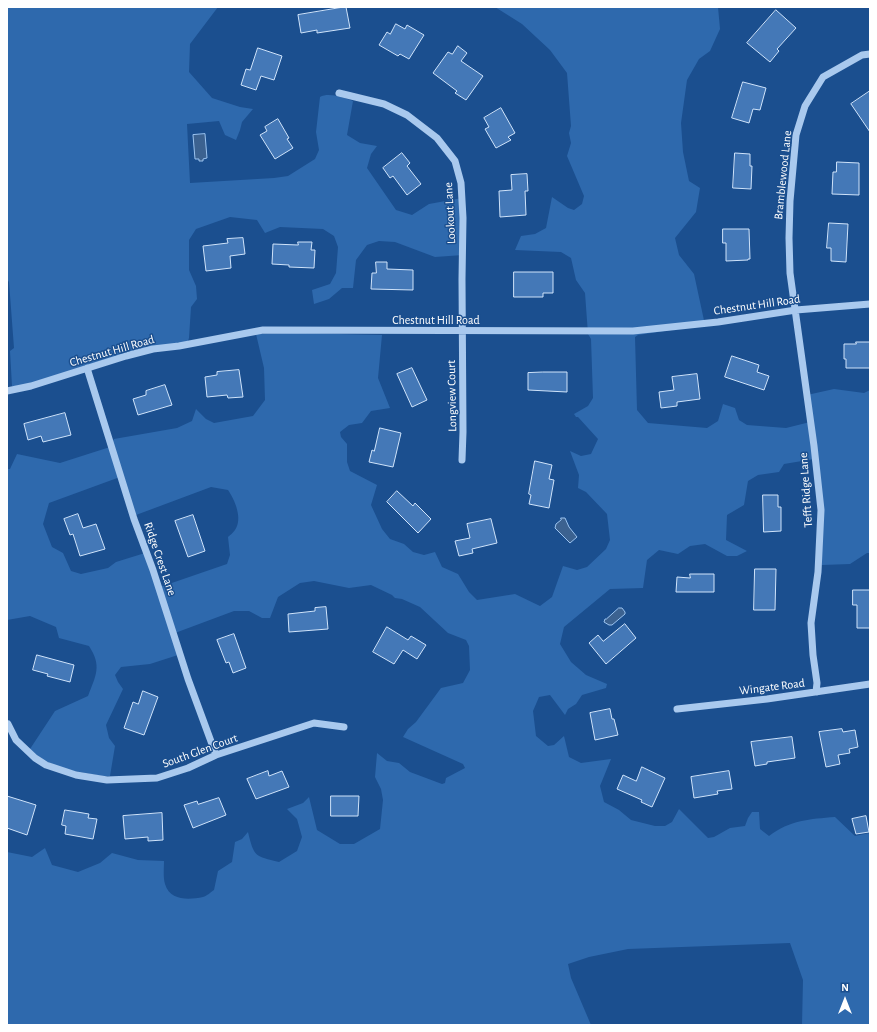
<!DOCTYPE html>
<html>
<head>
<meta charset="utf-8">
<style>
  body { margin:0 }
  #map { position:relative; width:877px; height:1032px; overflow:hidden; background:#1b4f8f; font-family:"Alegreya Sans",sans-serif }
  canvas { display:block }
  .frame { position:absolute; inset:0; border:8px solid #fff; pointer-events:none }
  .north { position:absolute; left:825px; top:980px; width:40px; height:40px; -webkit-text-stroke:3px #1b4f8f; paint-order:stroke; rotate:0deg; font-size:11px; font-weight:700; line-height:16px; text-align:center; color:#fff }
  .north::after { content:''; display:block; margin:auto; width:14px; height:18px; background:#fff; clip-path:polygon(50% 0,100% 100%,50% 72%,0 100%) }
</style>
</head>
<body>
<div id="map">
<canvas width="877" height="1032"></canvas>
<div class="frame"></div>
<div class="north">N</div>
</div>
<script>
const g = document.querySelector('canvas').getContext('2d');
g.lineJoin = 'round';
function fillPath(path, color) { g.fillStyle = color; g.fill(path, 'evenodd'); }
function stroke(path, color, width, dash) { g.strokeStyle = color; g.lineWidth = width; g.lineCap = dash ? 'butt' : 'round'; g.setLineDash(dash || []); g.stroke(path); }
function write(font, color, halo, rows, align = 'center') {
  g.font = font + ' "Alegreya Sans",sans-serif'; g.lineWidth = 3; g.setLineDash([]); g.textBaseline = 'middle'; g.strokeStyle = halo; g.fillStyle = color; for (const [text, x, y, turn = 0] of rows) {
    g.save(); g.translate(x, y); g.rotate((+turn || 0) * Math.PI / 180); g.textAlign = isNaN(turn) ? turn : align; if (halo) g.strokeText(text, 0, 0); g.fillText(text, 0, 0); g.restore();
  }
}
fillPath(new Path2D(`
  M7 7H218L190 44 189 72 212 98 240 107 253 109 242 122 240 130 236 140 225 135 219 121 187 124 190 183 274 178 288 176 315 159 319 150 316 132 320 97C329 92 344 98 353 101L347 135 360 143 377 146 371 154 367 168 396 210 412 215 429 204 462 198 463 255 435 257 395 242 379 241 367 245 356 260 353 288H342L329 299 314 304 312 290 330 284 336 273 338 247 334 236 323 229 280 227 265 233 257 220 230 217 196 229 189 240V270L196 286 197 299 191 307 189 338 188 341 22 386H12L10 351 14 348 9 282 7 279Z
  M495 7H718L720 29 710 51 699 59 687 80 681 123 683 152 689 181 700 188 696 212 675 238 679 255 694 274 705 325 638 335 635 337 637 410 648 423 707 428 718 421 723 404 735 408 739 420 747 425 786 428 810 422 807 395 834 389 864 393 870 390V553H867L850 564 822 565 821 502 814 459 784 464 779 472 758 475 748 481 744 505 727 515 726 540 747 551 737 556H727L705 544 690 546 678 554 659 550 647 560 643 588 610 589 564 627 560 644 571 662 586 675 607 684 606 688 582 695 576 704 568 709 565 715 550 695 539 697 533 711 536 736 548 746 554 745 564 736 569 757 581 763 611 759 600 786 604 802 619 810 631 820 655 826H665L672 822 679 809 708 838 714 837 730 828 745 826 748 818 752 812H759L760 829 769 836C790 820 810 819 835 817L855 836 870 833V1025H802L803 980 790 943 628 949 589 957 568 964 571 978 591 1025H7V852L32 857 45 848 52 865 78 872 100 863 112 853 138 860 164 861C164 868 163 877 165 884 170 901 189 900 203 897 207 896 211 892 214 890L218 871 232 862 235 842 242 839 248 832C254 857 255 856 279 862L297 851 302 837 297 819 287 809 303 803 309 797 317 830 340 844H354L380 829 383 800 381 789 375 777 377 753 387 761 399 763 410 772 442 784 445 783 446 778 465 768 463 764 403 737 408 729 416 722 441 688 463 683 470 670 469 646 466 640 448 633 420 607 402 599 395 598 392 595 371 585 349 588 314 581 300 583 278 597 270 618H262L249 611H234L175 633 178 655 150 664 121 667 115 675 118 682 123 689 106 725 109 738 115 746 110 776H102L63 769 31 754 30 749 55 711 88 696C96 675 102 666 89 646L59 638 56 627 30 616 7 620V469H10L17 454 60 463 110 447 114 439 177 428 192 421 196 409 206 419 214 423 253 416 265 400 264 368 256 334 297 333 382 335 378 378 390 408 371 411 362 423 349 425 340 432 341 437 347 444V462L350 471 377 485 371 505 382 529 390 539 404 544 413 552 424 555 435 552 442 567 458 574 469 592 477 600 515 594 540 606 552 597 563 566 577 570 587 567 606 549 610 540 607 514 586 492 578 488 579 475 570 451 581 456 591 454 598 439 578 417H576L574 414 588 406 593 398 591 339 588 334 585 293 576 280 571 258 561 252 515 250 521 236 535 234 546 228 552 197 568 208 574 210 582 204 584 196 567 156 571 143 569 133 571 126 567 73 550 50 522 24ZM120 477 136 515 211 487 228 490C235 500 243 519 235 530 233 533 230 535 228 537L230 555 227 564 163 586 158 585 145 553 116 562 108 568 81 574 71 571 63 553 52 547 43 524 49 503Z`), '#2e69ad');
const water = new Path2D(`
  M205 134 207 158 203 159V161H199V159H195L193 135Z
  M561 518H565L569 527 577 537 570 543 555 528 556 524 561 520Z
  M619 608H622L625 612V614L612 625H609L604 622 605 619H606Z`);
fillPath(water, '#3c6290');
stroke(water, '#9cc4f0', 1);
const building = new Path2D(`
  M346 7 350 28 317 33V30L301 33 298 15Z
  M776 10 796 28 777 49 779 51 770 62 747 43Z
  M396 24 405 29 407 25 424 35 409 59 400 54 398 56 379 45 387 32 390 34Z
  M458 46 467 53 461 61 483 76 466 100 455 93 457 91 433 73 448 52 452 54Z
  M258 48 282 56 274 80 261 76 256 90 241 85 246 69 250 70Z
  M743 82 766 88 760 110 753 109 749 123 732 118Z
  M870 91V132L851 104Z
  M501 108 515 133 508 137 511 140 496 148 485 129 489 127 484 118Z
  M278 119 289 138 287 139 293 148 275 159 260 135 267 131 265 127Z
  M402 153 410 163 407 166 421 184 407 195 393 176 390 178 383 168Z
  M735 153 750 154V166H752L751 189 733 188Z
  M837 162 859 163V195L832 194 833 172H836Z
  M527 174 528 191H525L526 215 500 217 499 191 512 190 511 175Z
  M829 223 848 224 846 262 831 261V248H827Z
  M723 229H749L750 259H748V260L726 261V243H723Z
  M243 238 245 254 230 256 231 268 206 271 203 246 228 243 227 239Z
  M298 242H312L311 250H315L314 268 289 267V265L272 264 273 244 298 245Z
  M376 262H387V269L413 270V290L371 289 372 273H376Z
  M514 272H553V293H543V297H514Z
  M856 342H870V368H846V359H844V344H856Z
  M732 356 759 365 757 372 769 376 764 390 725 377Z
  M412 368 427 400 412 407 397 374Z
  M239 370 243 397 228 398 227 395 207 397 205 377 217 375V372Z
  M543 372H567V392L528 390V373Z
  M697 374 700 399 677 402V406L661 408 659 392 674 390 672 377Z
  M165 385 172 405 138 415 133 399 146 395V391Z
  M65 413 71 435 43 442 41 436 28 440 24 424Z
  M380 428 401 433 393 467 369 462 372 450 374 451Z
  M535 461 552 465 549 479 554 480 549 508 529 504 531 495 529 494Z
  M397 491 413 506 415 503 431 519 418 533 387 502Z
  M763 495H778V507H781V531L764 532Z
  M78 514 83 528 96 524 105 549 80 556 73 534 70 535 64 519Z
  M193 515 205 551 188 557 175 521Z
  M491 519 497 543 472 549 473 553 459 556 455 541 470 538 467 524Z
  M755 569H776L775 610H754Z
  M690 574H714V592H676L677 577 690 578Z
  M853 590H870V628H857V605H853Z
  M326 607 328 629 289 632 288 614 315 611V608Z
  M625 624 636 638 606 664 589 643 598 635 603 641Z
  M387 627 408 640 411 636 426 645 417 659 403 650 394 664 373 652Z
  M234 634 246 668 233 673 229 662 226 663 217 640Z
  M37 655 74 665 70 682 47 676 48 674 33 670Z
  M143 691 158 697 144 735 124 728 133 702 138 704Z
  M610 709 612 719H614L618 735 595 740 590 713Z
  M842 729 843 732 855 730 858 747 849 749 850 753 838 755 840 764 826 767 819 732Z
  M792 737 795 758 767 762V764L755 766 751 742Z
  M642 767 665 778 652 807 641 802 642 800 617 789 623 775 636 781Z
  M268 771 269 776 282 771 289 787 256 799 247 779Z
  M729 771 732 789 717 791 718 794 694 798 691 777Z
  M7 796 36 805 27 835 7 828Z
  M331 796H359L358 816H331Z
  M219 798 226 815 193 828 184 805 197 801 198 804Z
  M65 810 89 814 88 818 97 819 93 839 65 834 66 826 62 825Z
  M162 813 163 840 148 841V837L125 839 123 816Z
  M866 816 869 832 856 834 852 819Z`);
fillPath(building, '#4478b7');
stroke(building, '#cfe3fa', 1);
stroke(new Path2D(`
  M339 93 384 104 407 115 437 138 455 161 461 183 463 218 462 279 463 432 462 460
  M87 368 134 519 153 570 188 679 216 755
  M7 391 31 386 126 356 153 349 179 346 263 330 633 331 718 322 796 310 870 304
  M816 692 817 683 813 655 811 623 818 572 821 510 814 446 790 273 789 238 790 201 796 135 805 106 823 77 862 55 870 54
  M677 709 767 699 870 684
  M8 724 16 740 35 758 46 765 76 775 107 780 157 778 188 768 216 755 314 723 344 727`), '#a9c9ee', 7);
write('12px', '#fff', '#1b4f8f', [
  ["Bramblewood Lane",783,175,-84],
  ["Lookout Lane",450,213,-93],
  ["Chestnut Hill Road",757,305,-8],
  ["Chestnut Hill Road",436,320],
  ["Chestnut Hill Road",112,351,-16],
  ["Longview Court",452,396,-91],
  ["Tefft Ridge Lane",806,490,-94],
  ["Ridge Crest Lane",160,559,71],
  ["Wingate Road",772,687,-7],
  ["South Glen Court",200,751,-20]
]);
</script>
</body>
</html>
